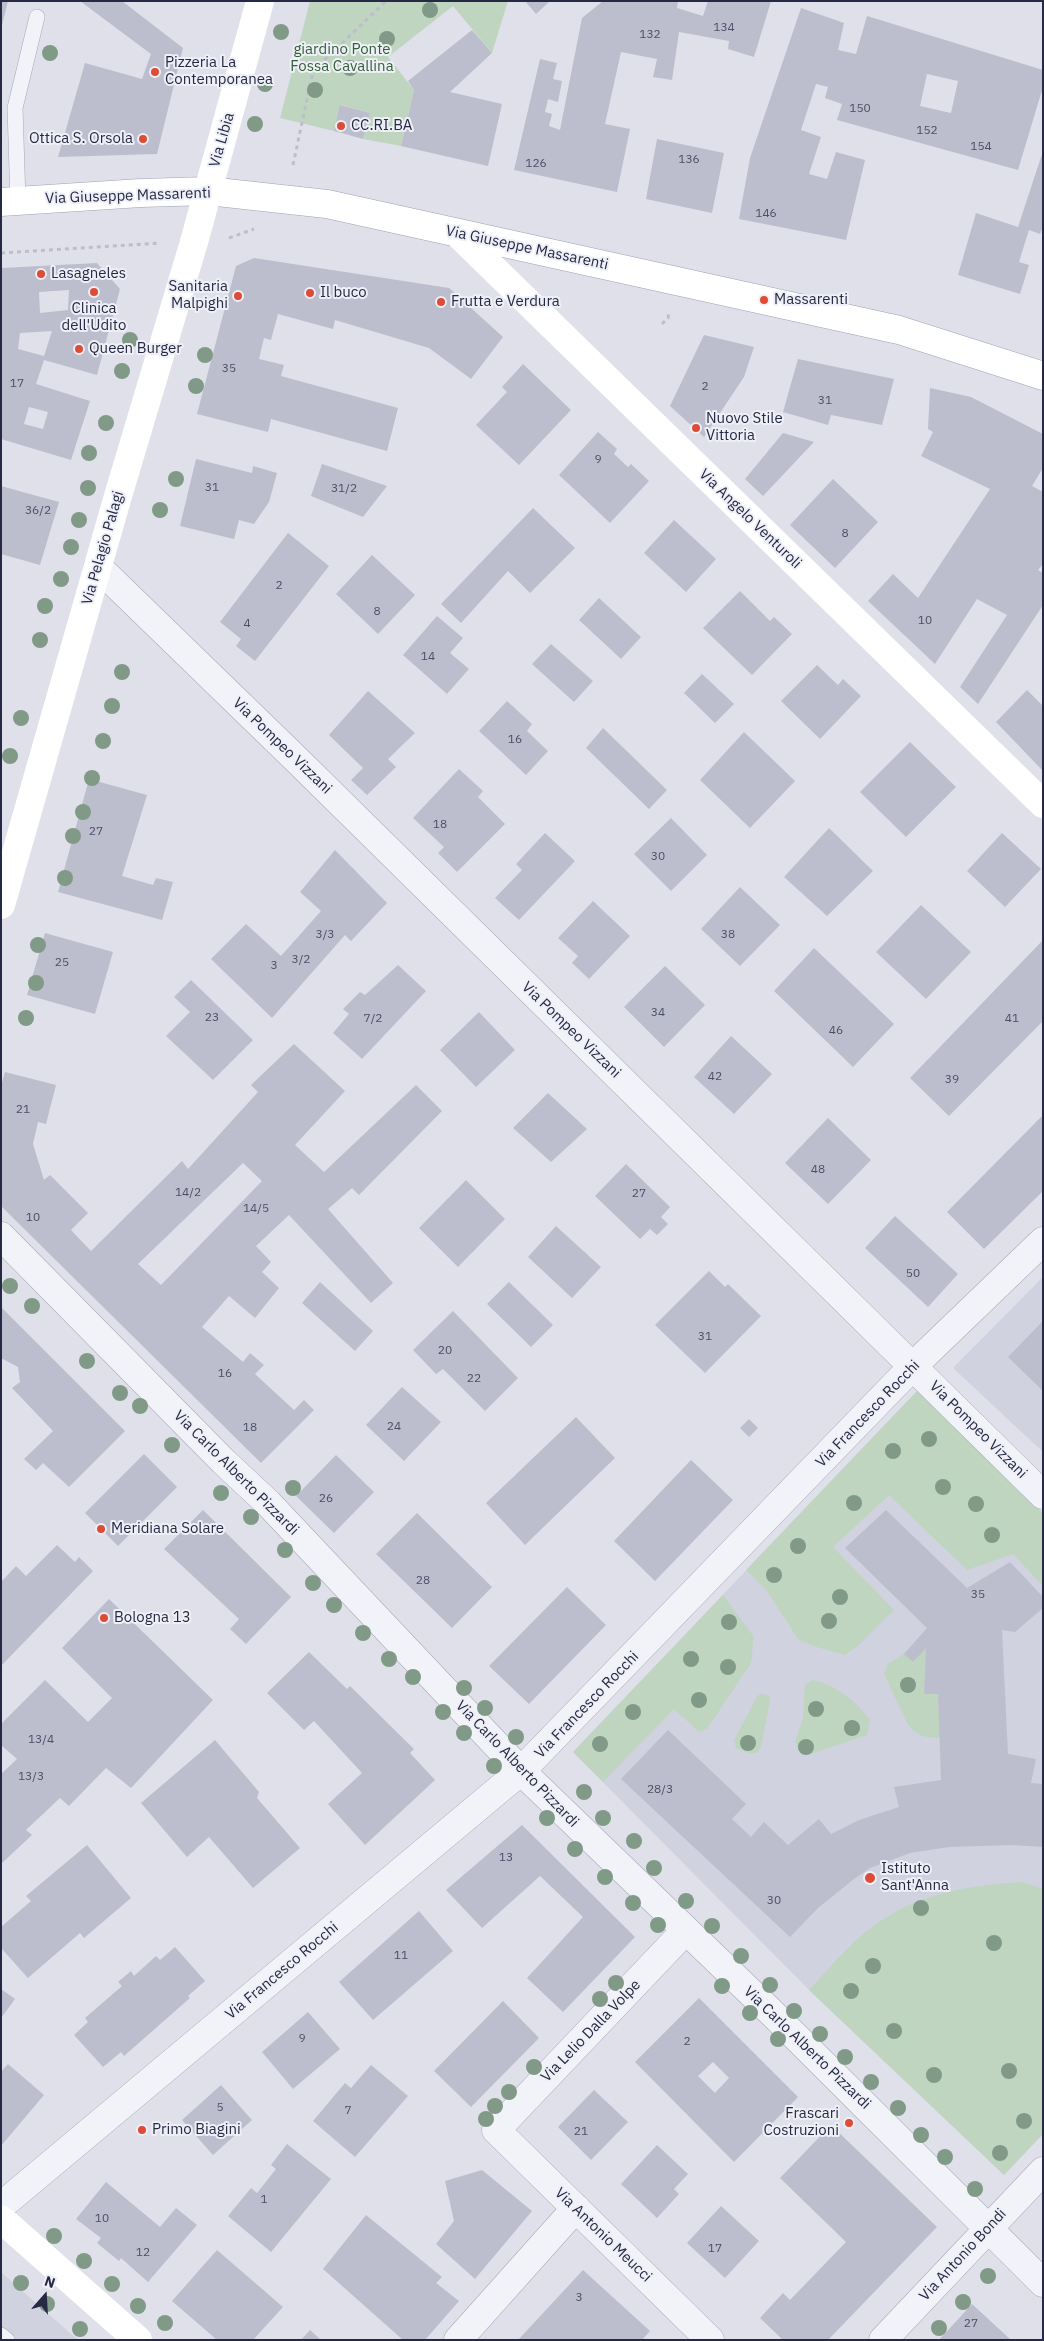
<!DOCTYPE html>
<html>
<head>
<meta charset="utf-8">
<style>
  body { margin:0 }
  #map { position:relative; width:1044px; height:2341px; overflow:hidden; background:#dfe0ea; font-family:"IBM Plex Sans",sans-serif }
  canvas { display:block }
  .frame { position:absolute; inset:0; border:2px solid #262943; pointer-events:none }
  .north { position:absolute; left:20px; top:2271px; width:50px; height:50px; -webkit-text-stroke:4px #eff0f7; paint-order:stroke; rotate:19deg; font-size:14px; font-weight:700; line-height:20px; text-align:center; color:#262943 }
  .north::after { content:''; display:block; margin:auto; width:18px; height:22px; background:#262943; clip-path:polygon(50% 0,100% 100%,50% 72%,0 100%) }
</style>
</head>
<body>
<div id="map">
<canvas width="1044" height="2341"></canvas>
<div class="frame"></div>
<div class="north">N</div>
</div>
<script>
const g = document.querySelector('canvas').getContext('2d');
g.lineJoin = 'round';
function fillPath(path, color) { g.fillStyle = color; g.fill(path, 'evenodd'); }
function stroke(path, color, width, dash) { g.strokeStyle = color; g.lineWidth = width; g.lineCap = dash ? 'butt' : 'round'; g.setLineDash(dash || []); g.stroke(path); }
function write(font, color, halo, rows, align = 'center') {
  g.font = font + ' "IBM Plex Sans",sans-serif'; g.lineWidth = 4; g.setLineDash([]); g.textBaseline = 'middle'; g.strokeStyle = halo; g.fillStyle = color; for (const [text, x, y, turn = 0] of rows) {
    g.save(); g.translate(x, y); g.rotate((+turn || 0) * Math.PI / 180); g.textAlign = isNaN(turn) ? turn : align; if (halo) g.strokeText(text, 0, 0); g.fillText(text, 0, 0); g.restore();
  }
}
fillPath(new Path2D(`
  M1043 1277V1452L953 1368Z
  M917 1391 1043 1513V2134L1004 2175 809 1990 573 1752Z
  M1 2272 78 2340H1Z`), '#d1d2df');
fillPath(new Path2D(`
  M310 1H508L492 53 453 6 388 57 414 90 401 146 363 139 370 113 341 105 334 131 280 118Z
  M917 1391 1043 1513V1586L1013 1554 967 1570 889 1495 833 1547 894 1610 858 1646 845 1655 813 1646 798 1639 767 1591 746 1570Z
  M723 1595 754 1637 751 1663 707 1729 699 1732 674 1709 603 1782 573 1752Z
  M926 1648 924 1694H938L940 1738C925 1737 918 1737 908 1725L884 1674 888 1664 904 1654 913 1661Z
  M812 1680C834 1683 857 1702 870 1720L867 1735 811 1754 799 1751 795 1741 803 1718 805 1685Z
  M763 1694 769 1696 770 1701 761 1747 757 1753H749L736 1748 734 1740 758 1695Z
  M1023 1882 1043 1889V2134L1004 2175 809 1990C826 1972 843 1951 862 1935 911 1894 962 1886 1023 1882Z`), '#bfd5c0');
fillPath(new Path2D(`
  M1 1H8L2 25H1Z
  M80 1H122L183 48 157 154 58 157 85 63 142 79 151 54Z
  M525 1H550L536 14Z
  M603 1H678L677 8 703 16 708 1H771L754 57 728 49 729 41 679 32 672 80 653 77 657 59 621 52 605 124 630 129 617 192 514 170 540 59 557 63 553 79 562 81 558 102 548 99 545 112 552 114 549 126 560 130 582 18Z
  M801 8 844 23 838 50 856 54 867 16 1043 70V87L1018 170 837 120 842 104 825 98 828 87 816 84 801 130 821 137 809 174 827 179 836 152 865 160 846 240 739 219 750 158ZM927 74 958 81 951 113 920 106Z
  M472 30 492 53 450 92 502 104 488 166 401 146 414 90 408 81Z
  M340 105 370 113 363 139 334 131Z
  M657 139 724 153 712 213 646 199Z
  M1042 154 1043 227 1040 234 1029 230 1019 262 1029 265 1020 294 958 275 976 213 1018 227Z
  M254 258 449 288 503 337 471 379 429 348 335 320 333 329 278 314 271 340 264 338 259 359 284 365 281 376 398 408 387 451 271 419 268 432 197 414 236 266Z
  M97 263 120 289 97 375 44 360 36 384 90 401 71 460 1 439V268ZM69 290 68 310 40 313 39 292ZM52 331 44 356 18 349 20 333ZM29 407 48 412 43 429 24 424Z
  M704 335 754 347 744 377 704 437 670 406Z
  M798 359 894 379 882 425 831 415 828 425 783 412Z
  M523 364 571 410 519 465 476 425 507 392 502 387Z
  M930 388 971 397 1043 434V468L1032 486 1043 492V564L1038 570 1043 573V605L978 704 960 687 1007 615 977 599 935 664 868 601 893 574 918 598 990 489 921 456 933 432 928 429Z
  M598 432 617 449 614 454 628 467 631 464 649 481 610 523 559 475Z
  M783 433 814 442 763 496 745 479Z
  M196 459 252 473 253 466 277 473 269 502 254 524 239 520 234 539 180 526Z
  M322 464 387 486 363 517 311 496Z
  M833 479 878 522 835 568 790 525Z
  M1 486 59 502 40 565 1 554Z
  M533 508 575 548 530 593 508 571 461 623 441 604Z
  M674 520 716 559 686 592 644 553Z
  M288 533 329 566 255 661 236 646 241 639 220 622Z
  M372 555 415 595 378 634 336 594Z
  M740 591 770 621 774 617 792 634 752 675 703 628Z
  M599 598 641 637 621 659 579 620Z
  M437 616 463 638 450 653 469 669 447 694 403 655Z
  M551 644 593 681 574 702 532 664Z
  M817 665 838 685 843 679 861 696 820 739 781 701Z
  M702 674 734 704 715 723 684 693Z
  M1027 690 1043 706V771L996 722Z
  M368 691 415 733 388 759 396 767 367 795 351 780 363 768 329 735Z
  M507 701 532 724 527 731 548 751 526 775 479 731Z
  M603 728 667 790 649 809 586 748Z
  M744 732 795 781 750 828 700 780Z
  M910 742 956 787 906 837 860 792Z
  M459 769 483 791 478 797 505 824 457 872 438 853 444 847 413 818Z
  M89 779 147 795 122 876 153 885 156 878 173 882 162 920 58 892Z
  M671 818 707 855 671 891 634 854Z
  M829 828 873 871 827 916 784 877Z
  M545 833 575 861 519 920 495 898 522 870 516 864Z
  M1002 833 1041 869 1005 907 967 871Z
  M335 850 387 903 351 941 345 935 272 1018 211 959 246 924 281 956 321 911 300 892Z
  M740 887 780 925 740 966 701 929Z
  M593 901 630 936 589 979 572 963 578 956 558 938Z
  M921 905 971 952 926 999 876 952Z
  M45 933 113 952 95 1014 27 995Z
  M1043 940V1021L949 1116 910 1078Z
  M814 948 894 1024 853 1067 774 991Z
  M398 965 426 991 362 1059 333 1033 349 1014 343 1009 360 992 365 995Z
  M665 966 705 1005 664 1047 624 1007Z
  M191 980 253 1040 213 1080 166 1036 190 1012 174 997Z
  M479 1012 515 1050 476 1087 440 1050Z
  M731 1036 772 1074 734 1114 694 1077Z
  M294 1044 345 1091 295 1145 324 1172 416 1085 442 1111 359 1195 352 1188 328 1209 393 1283 371 1303 289 1215 256 1246 271 1262 262 1272 279 1288 255 1318 229 1296 202 1327 243 1362 250 1353 264 1365 255 1374 294 1410 304 1400 314 1410 261 1463 1 1206V1086L5 1072 56 1085 46 1124 38 1122 33 1144 44 1180 50 1175 88 1213 71 1230 91 1251 182 1161 188 1169 258 1092 251 1085ZM243 1163 262 1181 161 1285 138 1264Z
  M548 1093 587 1129 551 1162 513 1128Z
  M1043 1115V1191L984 1249 947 1212Z
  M828 1118 871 1160 828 1204 785 1163Z
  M626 1164 670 1207 661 1217 668 1224 657 1235 650 1229 640 1239 595 1196Z
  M466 1180 505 1219 458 1267 419 1228Z
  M895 1216 958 1274 928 1307 865 1248Z
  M556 1226 601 1267 572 1298 528 1257Z
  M709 1271 725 1287 728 1284 761 1316 705 1373 655 1325Z
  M320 1282 373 1331 355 1351 302 1303Z
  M509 1282 553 1325 531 1347 487 1304Z
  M1 1307 125 1431 69 1487 43 1463 36 1470 24 1459 53 1431 12 1388 20 1382 18 1367 1 1358Z
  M453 1311 518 1378 485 1411 443 1369 436 1374 413 1350Z
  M1043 1321V1391L1008 1357Z
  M402 1387 441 1422 404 1461 366 1425Z
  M576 1417 615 1458 525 1545 486 1503Z
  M749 1419 758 1428 749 1437 740 1428Z
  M144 1454 177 1487 118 1546 85 1513Z
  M336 1455 374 1492 334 1533 296 1496Z
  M691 1460 733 1500 655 1581 614 1541Z
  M203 1510 291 1597 246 1644 230 1629 239 1619 164 1549Z
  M886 1510 967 1588 1010 1562 1043 1597V1608L1015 1632 1002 1630 1008 1754 1036 1759 1031 1783 1043 1784V1847L1012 1845 949 1847 910 1853 870 1868 854 1879 818 1908 790 1937 621 1779 668 1730 746 1804 732 1819 751 1837 764 1822 788 1845 819 1819 831 1834 859 1820 899 1807 894 1787 941 1780 938 1694H924L926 1648 913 1662 904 1654 927 1628 845 1548Z
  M417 1513 492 1587 452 1628 376 1554Z
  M57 1545 75 1562 79 1557 93 1571 1 1666V1582L16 1566 26 1576Z
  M567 1587 606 1625 529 1704 489 1666Z
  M109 1599 213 1700 131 1788 106 1768 69 1806 60 1798 26 1830 32 1835 1 1864V1774L17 1759 1 1745V1724L45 1680 88 1722 112 1698 62 1648Z
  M309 1652 347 1689 350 1686 414 1749 410 1753 435 1780 365 1845 328 1804 362 1773 314 1721 304 1730 267 1693Z
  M215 1740 259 1792 257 1798 300 1848 253 1888 209 1837 187 1857 141 1803Z
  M522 1825 635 1937 563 2012 527 1978 583 1917 540 1876 482 1928 446 1890Z
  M87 1845 131 1898 84 1938 80 1933 28 1978 1 1948V1927L31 1901 26 1896Z
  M419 1911 453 1951 373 2020 339 1982Z
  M175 1947 205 1981 188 1996 190 1998 124 2056 121 2052 103 2067 74 2035 88 2022 85 2018 122 1986 118 1982 131 1971 134 1976 156 1956 160 1960Z
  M1 1989 15 1999 1 2018Z
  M699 1998 798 2097 734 2162 635 2062ZM713 2062 729 2078 715 2093 698 2076Z
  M503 2001 539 2038 471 2107 434 2071Z
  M308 2012 340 2049 293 2089 262 2052Z
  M8 2064 44 2095 1 2146V2072Z
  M371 2065 408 2096 355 2157 313 2121 345 2083 351 2088Z
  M221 2085 252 2120 213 2155 182 2120Z
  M594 2090 628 2122 591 2160 558 2127Z
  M831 2125 937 2227 828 2340H783L760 2318 783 2293 790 2300 846 2242 780 2178Z
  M287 2144 331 2179 271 2252 228 2216 251 2188 257 2193 276 2169 271 2165Z
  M657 2145 688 2174 674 2189 679 2194 657 2218 621 2184Z
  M482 2170 532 2211 475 2279 436 2244 454 2221 445 2181Z
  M106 2182 160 2227 176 2208 197 2225 148 2282 121 2258 119 2261 97 2243 101 2238 76 2219Z
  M721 2206 759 2241 725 2278 687 2243Z
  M366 2215 442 2277 436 2283 459 2301 425 2340H403L323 2269Z
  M217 2250 283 2307 253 2340H217L172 2301Z
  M583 2270 650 2331 642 2340H518Z
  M972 2304 1011 2340H939Z
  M310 2330 321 2340H301Z`), '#bcbecd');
const lane = new Path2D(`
  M18 201 15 108 37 17
  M1 2335 7 2340`);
const street = new Path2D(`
  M98 567 298 761 1043 1495
  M1 1236 223 1461 268 1503 521 1771 772 2013 1043 2283
  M685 1931 496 2130 710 2340
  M1 2206 521 1771 913 1366 1043 1241
  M458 2340 576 2208
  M883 2340 1043 2171`);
const primary = new Path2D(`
  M1 202 141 193 208 191 327 204 899 330 1043 376`);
stroke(lane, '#a8a9b8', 16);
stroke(street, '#a8a9b8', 29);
stroke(primary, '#9da0b7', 29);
stroke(new Path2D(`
  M293 165 313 71 386 1
  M229 238 254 229
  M1 253 160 243
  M662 324 668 318 669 312`), '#bdbec9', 3, [4, 4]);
stroke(lane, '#f2f3f8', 15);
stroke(street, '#f2f3f8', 28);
stroke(new Path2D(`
  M458 234 1043 804
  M1 905 118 496 194 242 260 1
  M1 2219 138 2340`), '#fff', 28);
stroke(primary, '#fff', 28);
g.fillStyle = '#809a87';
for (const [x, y] of [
  [430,10],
  [281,32],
  [387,39],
  [50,53],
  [350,68],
  [265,84],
  [315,90],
  [255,124],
  [130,340],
  [205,355],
  [122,371],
  [196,386],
  [106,423],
  [89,453],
  [176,479],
  [88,488],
  [160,510],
  [79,520],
  [71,547],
  [61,579],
  [45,606],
  [40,640],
  [122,672],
  [112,706],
  [21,718],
  [103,741],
  [10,756],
  [92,778],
  [83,812],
  [73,836],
  [65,878],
  [38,945],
  [36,983],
  [26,1018],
  [10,1286],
  [32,1306],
  [87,1361],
  [120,1393],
  [140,1406],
  [929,1439],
  [172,1445],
  [893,1451],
  [943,1487],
  [293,1488],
  [221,1493],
  [854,1503],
  [976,1504],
  [251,1517],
  [992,1535],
  [798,1546],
  [285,1550],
  [774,1575],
  [313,1583],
  [840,1597],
  [334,1605],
  [829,1621],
  [729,1622],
  [363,1633],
  [389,1659],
  [691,1659],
  [728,1667],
  [413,1677],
  [908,1685],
  [464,1688],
  [699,1700],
  [485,1708],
  [816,1709],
  [443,1712],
  [633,1712],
  [852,1728],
  [464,1733],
  [516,1737],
  [748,1743],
  [600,1744],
  [806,1747],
  [494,1766],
  [584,1792],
  [547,1818],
  [603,1818],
  [634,1841],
  [575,1849],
  [654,1868],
  [605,1877],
  [686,1901],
  [633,1903],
  [921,1908],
  [658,1925],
  [712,1926],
  [994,1943],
  [741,1956],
  [873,1966],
  [616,1983],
  [770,1985],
  [722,1986],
  [851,1991],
  [600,1999],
  [794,2011],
  [750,2013],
  [894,2031],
  [820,2034],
  [778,2039],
  [845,2057],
  [534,2067],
  [1009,2071],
  [934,2075],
  [871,2082],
  [509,2092],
  [495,2106],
  [898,2108],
  [486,2119],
  [1024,2121],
  [921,2135],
  [1000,2153],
  [945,2157],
  [975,2189],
  [54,2236],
  [84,2261],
  [988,2276],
  [21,2283],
  [112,2284],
  [963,2302],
  [47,2304],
  [138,2306],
  [165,2323],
  [939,2328],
  [80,2329]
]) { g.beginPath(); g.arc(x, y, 8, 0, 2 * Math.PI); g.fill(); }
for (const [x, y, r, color] of [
  [155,72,5,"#dc4c37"],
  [341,126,5,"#dc4c37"],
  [143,139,5,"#dc4c37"],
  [41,274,5,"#dc4c37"],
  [94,292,5,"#dc4c37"],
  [310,293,5,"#dc4c37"],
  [238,296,5,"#dc4c37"],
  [764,300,5,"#dc4c37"],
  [441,302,5,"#dc4c37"],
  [79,349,5,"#dc4c37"],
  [696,428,5,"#dc4c37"],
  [101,1529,5,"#dc4c37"],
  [104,1618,5,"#dc4c37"],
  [870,1878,6,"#dc4c37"],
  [849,2123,5,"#dc4c37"],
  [142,2130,5,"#dc4c37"]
]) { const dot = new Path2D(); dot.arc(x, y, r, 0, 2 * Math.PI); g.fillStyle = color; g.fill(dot); stroke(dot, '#eff0f7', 2); }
write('12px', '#4c4e66', null, [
  ["134",724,28],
  ["132",650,35],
  ["150",860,109],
  ["152",927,131],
  ["154",981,147],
  ["136",689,160],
  ["126",536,164],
  ["146",766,214],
  ["35",229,369],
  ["17",17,384],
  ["2",705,387],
  ["31",825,401],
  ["9",598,460],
  ["31",212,488],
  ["31/2",344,489],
  ["36/2",38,511],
  ["8",845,534],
  ["2",279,586],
  ["8",377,612],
  ["10",925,621],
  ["4",247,624],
  ["14",428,657],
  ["16",515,740],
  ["18",440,825],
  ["27",96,832],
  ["30",658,857],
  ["3/3",325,935],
  ["38",728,935],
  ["3/2",301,960],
  ["25",62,963],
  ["3",274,966],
  ["34",658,1013],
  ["23",212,1018],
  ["7/2",373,1019],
  ["41",1012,1019],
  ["46",836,1031],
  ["42",715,1077],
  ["39",952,1080],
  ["21",23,1110],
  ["48",818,1170],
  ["14/2",188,1193],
  ["27",639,1194],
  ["14/5",256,1209],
  ["10",33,1218],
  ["50",913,1274],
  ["31",705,1337],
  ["20",445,1351],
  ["16",225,1374],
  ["22",474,1379],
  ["24",394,1427],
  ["18",250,1428],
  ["26",326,1499],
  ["28",423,1581],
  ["35",978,1595],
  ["13/4",41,1740],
  ["13/3",31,1777],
  ["28/3",660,1790],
  ["13",506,1858],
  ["30",774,1901],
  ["11",401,1956],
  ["9",302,2039],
  ["2",687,2042],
  ["5",220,2108],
  ["7",348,2111],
  ["21",581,2132],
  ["1",264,2200],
  ["10",102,2219],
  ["17",715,2249],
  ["12",143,2253],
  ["3",579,2298],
  ["27",971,2324]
]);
write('15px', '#326036', '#eff0f7', [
  ["giardino Ponte",342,50],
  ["Fossa Cavallina",342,67]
]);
write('15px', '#262943', '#eff0f7', [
  ["Pizzeria La",165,63],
  ["Contemporanea",165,80],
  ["CC.RI.BA",351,126],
  ["Ottica S. Orsola",133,139,"right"],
  ["Lasagneles",51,274],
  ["Sanitaria",228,287,"right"],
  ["Malpighi",228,304,"right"],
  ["Il buco",320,293],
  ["Massarenti",774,300],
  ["Frutta e Verdura",451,302],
  ["Clinica",94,309,"center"],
  ["dell'Udito",94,326,"center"],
  ["Queen Burger",89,349],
  ["Nuovo Stile",706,419],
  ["Vittoria",706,436],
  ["Meridiana Solare",111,1529],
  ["Bologna 13",114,1618],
  ["Istituto",881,1869],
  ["Sant'Anna",881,1886],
  ["Frascari",839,2114,"right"],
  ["Costruzioni",839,2131,"right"],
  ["Primo Biagini",152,2130]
], 'left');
write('15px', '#262943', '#eff0f7', [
  ["Via Libia",222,140,-74],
  ["Via Giuseppe Massarenti",128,196,-2],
  ["Via Giuseppe Massarenti",527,248,12],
  ["Via Angelo Venturoli",750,519,44],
  ["Via Pelagio Palagi",103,548,-74],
  ["Via Pompeo Vizzani",282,746,44],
  ["Via Pompeo Vizzani",571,1030,44],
  ["Via Francesco Rocchi",868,1414,-46],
  ["Via Pompeo Vizzani",978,1430,45],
  ["Via Carlo Alberto Pizzardi",236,1473,45],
  ["Via Francesco Rocchi",587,1705,-46],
  ["Via Carlo Alberto Pizzardi",517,1764,46],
  ["Via Francesco Rocchi",282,1971,-40],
  ["Via Lelio Dalla Volpe",591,2031,-46],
  ["Via Carlo Alberto Pizzardi",807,2048,44],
  ["Via Antonio Meucci",603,2235,44],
  ["Via Antonio Bondi",963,2255,-47]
]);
</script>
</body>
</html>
